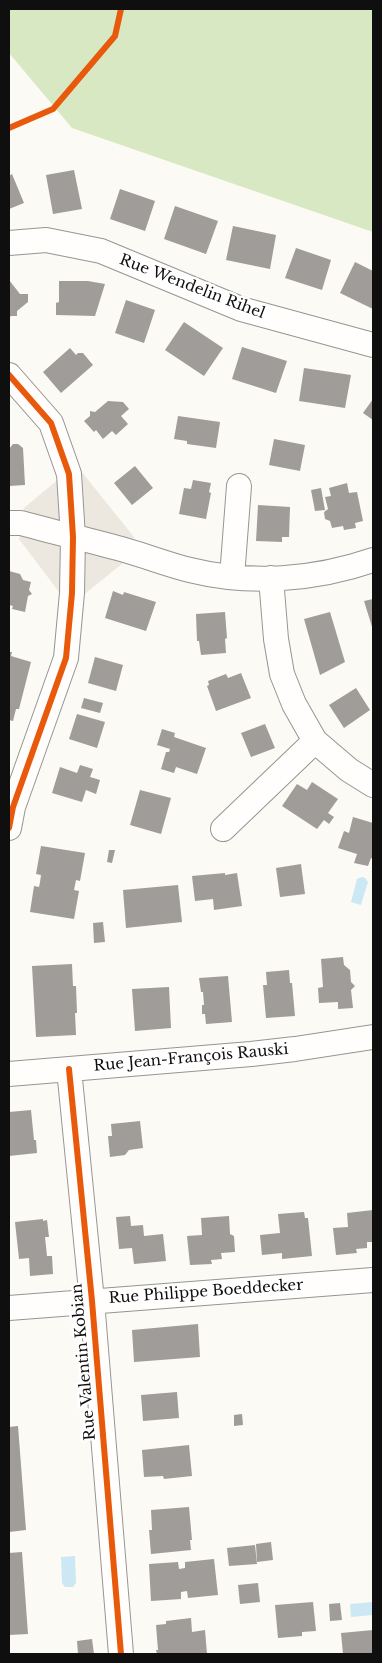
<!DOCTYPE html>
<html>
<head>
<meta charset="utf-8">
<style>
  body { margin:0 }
  #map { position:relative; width:382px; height:1663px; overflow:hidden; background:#fcfaf4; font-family:"Libre Baskerville",serif }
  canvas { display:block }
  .frame { position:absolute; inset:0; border:10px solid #0f0f0f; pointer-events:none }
</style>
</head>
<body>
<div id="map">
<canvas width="382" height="1663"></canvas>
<div class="frame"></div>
</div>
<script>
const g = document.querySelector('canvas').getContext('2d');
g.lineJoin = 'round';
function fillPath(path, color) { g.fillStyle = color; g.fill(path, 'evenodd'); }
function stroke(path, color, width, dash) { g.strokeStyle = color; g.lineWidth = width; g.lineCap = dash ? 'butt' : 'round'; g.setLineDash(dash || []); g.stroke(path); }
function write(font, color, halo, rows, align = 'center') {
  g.font = font + ' "Libre Baskerville",serif'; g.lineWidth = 5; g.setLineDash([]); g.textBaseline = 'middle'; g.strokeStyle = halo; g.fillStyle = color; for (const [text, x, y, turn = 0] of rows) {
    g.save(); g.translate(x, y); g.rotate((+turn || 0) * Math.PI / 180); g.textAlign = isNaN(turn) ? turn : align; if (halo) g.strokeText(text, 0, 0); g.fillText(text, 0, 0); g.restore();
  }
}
fillPath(new Path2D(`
  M9 9H373V232L72 128 9 53Z`), '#d7e8c2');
fillPath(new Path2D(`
  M81 471 134 537 123 563 86 593 59 592 19 539 24 508 61 477Z`), '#ece8df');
fillPath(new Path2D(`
  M362 877 365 878 368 882 361 905 351 902 357 879Z
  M75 1556 76 1583 73 1587H65L62 1583 61 1557Z
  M373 1602V1615L351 1617 350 1604Z`), '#cce8f5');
fillPath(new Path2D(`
  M74 170 82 209 53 214 46 175Z
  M12 174 24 203 9 209V176Z
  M120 189 155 201 145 231 110 219Z
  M175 206 218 221 206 254 164 239Z
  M233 226 276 235 270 269 226 260Z
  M296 248 331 260 322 290 285 278Z
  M355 262 373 271V309L340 293Z
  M9 280 20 294H28V302L17 311V316H11L9 318Z
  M59 281H88L105 284 95 316 56 315V303L59 302Z
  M126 300 155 310 144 343 115 333Z
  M184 322 223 348 204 376 165 350Z
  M242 347 287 361 276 393 232 379Z
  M70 348 76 355 78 353H83L93 365 61 393 43 372Z
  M304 368 351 375 345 408 299 401Z
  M373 399V420L363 413Z
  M108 401 123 402 129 409 121 416 128 424 116 435 112 431 103 439 96 430 94 432 84 421 90 416V411L95 412Z
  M178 416 220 422 216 448 187 444V441L174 439Z
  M274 439 305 445 300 471 269 465Z
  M13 444H18L23 448 25 485 9 486V449Z
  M135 466 153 488 132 505 114 483Z
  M193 480 211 483 209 492 211 493 206 519 179 514 184 488 191 489Z
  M347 483 349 493 357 492 363 521 355 523 356 528 344 530 343 526 332 528 330 521 325 519 324 512 328 509 325 497 331 496 329 488Z
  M321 488 325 510 315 511 311 490Z
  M258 505 290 507 289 537H282V542L256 541Z
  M9 571 20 574 23 580 31 582 29 590 32 594 28 596 25 612 12 609 13 606 9 605Z
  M113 591 123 595 124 592 156 602 146 631 105 618Z
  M373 599V630L364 601Z
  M225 612 227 638 225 639 226 653 201 655 199 641H197L196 614Z
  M330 612 345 662 320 675 304 619Z
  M9 652H12L11 656 31 662 19 709H16L13 721 9 720Z
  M95 657 123 665 116 691 88 683Z
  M241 673 251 698 216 711 207 686 209 685 208 681 226 674 228 678Z
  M356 688 370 710 344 728 329 705Z
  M84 698 103 703 100 713 81 708Z
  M77 714 105 722 97 748 69 739Z
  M265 724 275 748 251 757 241 733Z
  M162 729 175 733 174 737 206 748 197 774 176 767 174 773 161 769 166 752H169L170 749 157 745Z
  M80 765 93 769 90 777 100 780 96 794 86 790 82 802 52 793 60 767 77 773Z
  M312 782 338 799 328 813 334 817 329 824 324 820 317 829 282 806 297 784 307 790Z
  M140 790 171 798 161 834 130 825Z
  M353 817 373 823V859L371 858 368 866 354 863 357 854 338 848 344 831 349 833Z
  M41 846 85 853 80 881 76 880 74 890 79 891 74 919 30 912 34 886 39 887 40 882 41 875 36 874Z
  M109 850H115L112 863 107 862Z
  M301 864 305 894 280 897 276 868Z
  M225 873V875L237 873 242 906 214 910 213 899 195 901 192 876Z
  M178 885 182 922 126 928 123 890Z
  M103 922 105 942 94 943 93 923Z
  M343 957 344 965 350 970 351 982 355 986 351 990 353 1008 338 1009V1002L319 1003 318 988 323 987 321 959Z
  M72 964 73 986H76L77 1013H75L76 1035 36 1037 32 966Z
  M289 970 290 983H292L295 1016 266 1018 263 985H267L266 972Z
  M228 976 232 1022 206 1024 205 1014H202V1005H204L203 992H201L199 978Z
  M169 987 171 1028 135 1031 132 989Z
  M31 1110 34 1140H36L37 1153 9 1156V1112Z
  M140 1121 143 1148 129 1150 125 1155 110 1157 108 1136H112L111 1124Z
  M373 1210V1242H367V1248L356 1249 357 1253 336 1255 333 1228 348 1227 347 1213Z
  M304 1212 305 1218H308L312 1256 282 1259V1253L262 1255 260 1235 280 1233 278 1214Z
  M130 1216 131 1226 143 1225 144 1236 163 1234 166 1261 134 1264 132 1248 119 1249 116 1217Z
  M229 1216 230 1234 234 1236 235 1252 221 1253 222 1259 211 1260 212 1264 190 1265 187 1236 202 1235 201 1218Z
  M43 1219V1221L47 1220 49 1237H45L47 1256H52L53 1274 30 1276 29 1258 19 1259 15 1222Z
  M198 1324 200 1357 134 1362 132 1330Z
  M177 1392 179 1418 143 1421 141 1395Z
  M242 1414 243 1425 234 1426V1415Z
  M18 1426 26 1530 9 1532V1427Z
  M189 1445 192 1476 164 1479 163 1476 144 1477 142 1450Z
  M189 1507 192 1540H190L191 1550 151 1554 149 1530H152L151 1510Z
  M271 1542 273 1560 257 1562 256 1544Z
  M255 1545 257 1564 229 1566 227 1548Z
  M22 1552 28 1634 9 1635V1553Z
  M214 1559 218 1595 188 1598 187 1591 181 1592V1599L151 1601 149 1564 178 1562 179 1569 185 1568V1562Z
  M258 1583 260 1602 240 1604 238 1585Z
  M313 1602 316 1631 302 1632V1636L278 1638 275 1605Z
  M340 1603 342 1620 330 1621 329 1604Z
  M191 1618 192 1632 205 1630 207 1654H157L156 1650H158L156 1625 166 1624V1621Z
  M373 1630V1654H343L341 1633Z
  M92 1639 94 1654H78L77 1641Z`), '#9f9c99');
const minor = new Path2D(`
  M9 243 46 240 101 251 241 309 373 345
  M9 375 51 423 69 474 73 537 72 593 66 658 13 807 9 828
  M9 523H21C57 533 93 541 128 551 149 557 169 565 190 570 250 585 315 580 373 560
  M232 577 239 486
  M271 578 276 639 282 674 294 704 315 741 349 770 373 785
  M223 829 315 741
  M69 1069 92 1301 121 1654
  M9 1074 251 1054 295 1049 373 1037
  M9 1308 373 1280`);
stroke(minor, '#969592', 26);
stroke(minor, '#fffefd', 24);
stroke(new Path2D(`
  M9 128 53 109 115 36 121 9
  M9 375 51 423 69 474 73 537 72 593 66 658 13 807 9 828
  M69 1069 92 1301 121 1654`), '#e8590c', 6);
write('15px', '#0f0f0f', '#fff', [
  ["Rue Wendelin Rihel",192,287,21],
  ["Rue Jean-François Rauski",191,1058,-5],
  ["Rue Philippe Boeddecker",206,1292,-4],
  ["Rue Valentin Kobian",84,1362,-95]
]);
</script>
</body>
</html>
